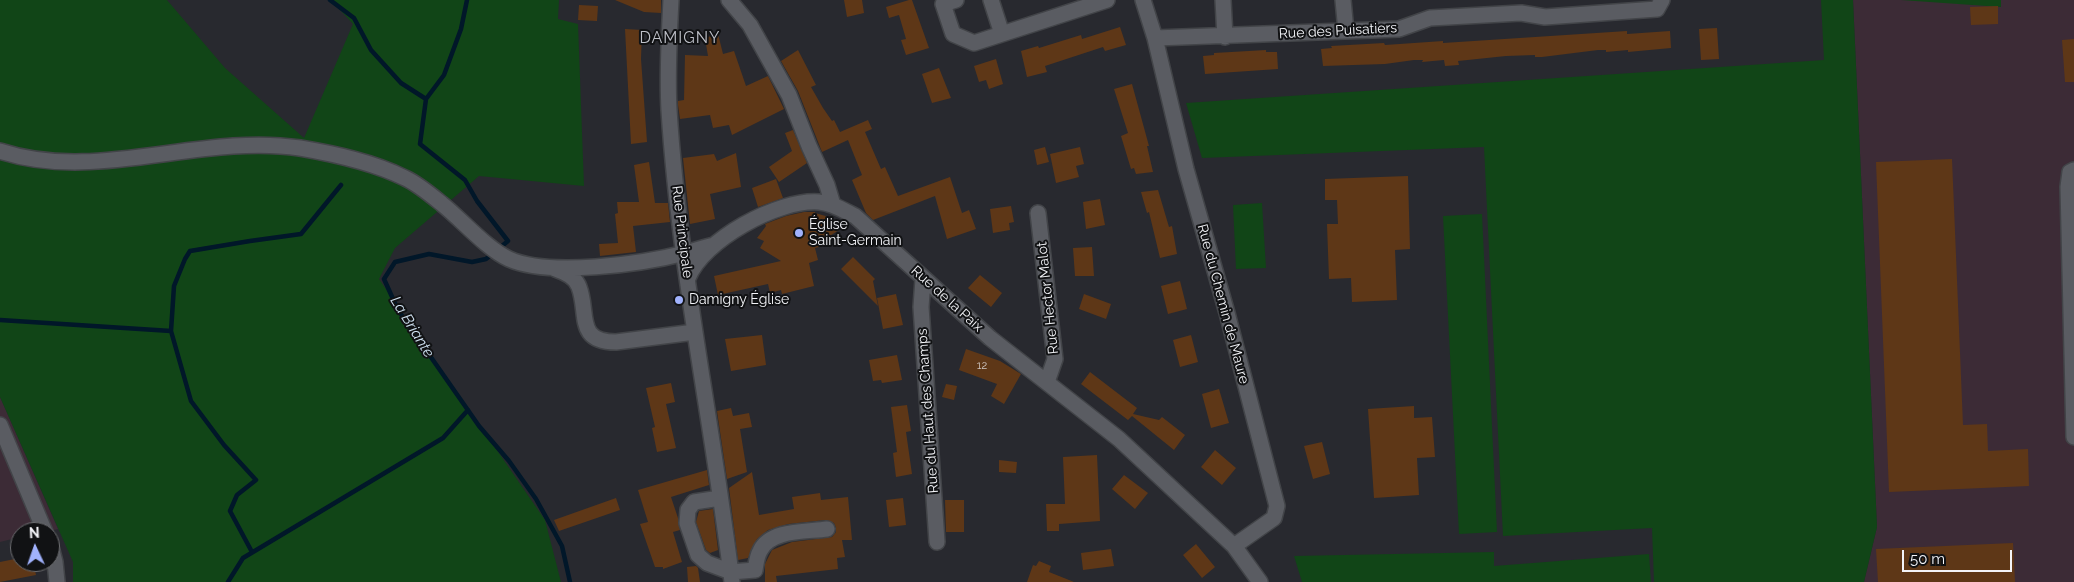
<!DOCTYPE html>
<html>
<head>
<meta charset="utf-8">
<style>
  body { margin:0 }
  #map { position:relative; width:2074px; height:582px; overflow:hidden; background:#28292f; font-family:Raleway,sans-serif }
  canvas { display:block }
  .north { position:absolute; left:10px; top:522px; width:50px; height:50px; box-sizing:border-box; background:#111214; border:1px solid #6b6c6f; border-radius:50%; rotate:357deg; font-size:14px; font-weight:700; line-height:20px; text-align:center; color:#f3f4f8 }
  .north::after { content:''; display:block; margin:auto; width:18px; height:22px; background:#a1b2fd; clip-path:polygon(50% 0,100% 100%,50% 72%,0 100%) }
  .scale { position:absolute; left:1902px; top:550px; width:110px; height:22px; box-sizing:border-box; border:2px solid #f3f4f8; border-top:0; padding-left:6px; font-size:15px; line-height:18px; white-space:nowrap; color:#f3f4f8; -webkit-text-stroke:4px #111214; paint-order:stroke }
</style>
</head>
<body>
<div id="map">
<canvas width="2074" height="582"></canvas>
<div class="north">N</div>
<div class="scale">50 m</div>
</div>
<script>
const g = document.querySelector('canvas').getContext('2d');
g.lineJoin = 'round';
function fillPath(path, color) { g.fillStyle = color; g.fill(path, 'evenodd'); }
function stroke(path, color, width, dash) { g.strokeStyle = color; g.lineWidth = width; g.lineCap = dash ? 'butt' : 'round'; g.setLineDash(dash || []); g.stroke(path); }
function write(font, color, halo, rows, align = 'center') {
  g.font = font + ' Raleway,sans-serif'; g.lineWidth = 4; g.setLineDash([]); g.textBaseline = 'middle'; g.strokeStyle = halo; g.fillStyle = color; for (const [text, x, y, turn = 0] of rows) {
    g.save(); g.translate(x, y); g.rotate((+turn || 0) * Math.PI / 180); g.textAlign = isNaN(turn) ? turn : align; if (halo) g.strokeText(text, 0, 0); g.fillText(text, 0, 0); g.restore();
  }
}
fillPath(new Path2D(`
  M1853 0H2074V582H1864L1877 527Z
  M0 397 58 529 44 532H20V537L0 542Z`), '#3c2b36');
fillPath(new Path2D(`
  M0 0H167L225 68 304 138 353 24 331 0H559L558 19 578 24 584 186 479 176 395 248 379 279 545 520 561 582H73V562L0 397Z
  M1821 0H1853L1877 527 1864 582H1654L1652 528 1503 536 1484 147 1202 158 1186 103 1824 60Z
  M1901 0H2001V7Z
  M1262 203 1266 268 1236 269 1233 205Z
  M1482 214 1497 532 1459 534 1443 216Z
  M1494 552V566L1649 554 1651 582H1302L1294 556Z`), '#114517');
stroke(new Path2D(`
  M330 0 354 18 371 50 401 83 426 99
  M467 0 461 29 444 75 426 99 420 144 465 180 477 201 508 241 486 259 472 262 429 254 395 262 384 279 398 310 479 426 509 461 536 499 562 546 570 582
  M0 320 171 331
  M252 552 230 511 237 495 256 480 224 445 191 401 171 331 174 286 185 259 190 251 250 241 301 234 341 185
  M228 582 243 558 443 438 468 410`), '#011729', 4.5);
fillPath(new Path2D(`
  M615 0H661V13L644 12Z
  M844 0H862L864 13 847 17Z
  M909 0H912L929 48 906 55 901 40 906 39 899 15 889 18 886 7Z
  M579 5 598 6 597 21 578 20Z
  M1998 6V24L1971 25 1970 7Z
  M1120 27 1126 45 1105 51 1103 47 1045 66 1047 72 1027 77 1021 51 1038 46 1039 48 1081 35 1082 39Z
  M1717 28 1719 59 1701 60 1699 29Z
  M625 29 642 30 641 59 647 142 631 144Z
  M1627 31V34L1670 31 1671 48 1628 52V50L1606 52V50H1598L1542 57H1535V55L1506 56 1458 61 1459 65 1445 66 1444 60 1422 62 1423 60H1414L1385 64 1323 66 1321 49 1332 48 1331 46 1384 43 1385 45 1443 41V43Z
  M718 34 723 54 734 51 746 86 768 76 784 109 732 135 729 125 713 128 710 115 680 119 678 105V101L684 100 685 55 708 56 705 38Z
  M2074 39V82H2065L2062 40Z
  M798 50 816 85 811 87 823 108 832 121 834 120 840 132 868 120 872 129 865 132 881 169 885 167 898 196 950 177 962 213 969 210 976 229 947 239 935 196 873 220 866 213 852 180 862 175 848 140 822 152 798 91 781 61Z
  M1266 50V52H1277L1278 69 1205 74 1203 56 1214 55V53Z
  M996 59 1003 84 989 89 986 80 979 82 974 66Z
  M939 68 951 98 932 103 922 74Z
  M1132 84 1149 146H1147L1153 172 1136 174 1134 168 1131 169 1121 136 1128 133 1114 89Z
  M793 130 807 163 779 182 769 167 792 151 785 133Z
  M1045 147 1049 162 1037 165 1034 150Z
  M1080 147 1084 164 1076 166 1079 177 1056 183 1050 154Z
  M736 153 741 187 710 194 715 219 690 224 683 158 714 154 717 161Z
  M1952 159 1963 425 1987 424 1988 451 2028 449 2029 486 1889 492 1876 162Z
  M649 162 655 203H668L670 222 633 226 636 252 600 256 599 244 618 243 615 214 618 213 617 202H639L634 165Z
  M1408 176 1410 249 1395 250 1397 300 1352 302 1351 278 1329 279 1327 224H1338L1337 200H1325V179Z
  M776 179 783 198 758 207 752 188Z
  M1158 190 1169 227 1172 226 1177 254 1160 258 1149 212 1147 213 1141 192Z
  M1100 199 1105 225 1086 229 1083 202Z
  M1011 206 1014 222 1009 223 1010 230 993 233 990 209Z
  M804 212H815V213L829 217 831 221 827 227 839 230 822 241 823 246 815 248 818 260 809 263 814 286 782 294 781 290 770 293 768 284 718 295 714 276 781 261 760 248 764 241 757 238 766 226 765 224 786 216Z
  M1092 247 1094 276H1075L1073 248Z
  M853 257 875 279 873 281 878 306 841 269Z
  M980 275 1002 293 991 307 968 288Z
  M1180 281 1187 309 1168 314 1161 286Z
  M896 294 903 325 883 329 877 298Z
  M1084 294 1111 304 1106 319 1079 309Z
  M762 335 766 365 731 371 725 339Z
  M1191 335 1198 362 1180 367 1173 340Z
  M966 349 1000 361 1021 374 1004 404 991 396 997 384 959 370Z
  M897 355 902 380 882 383 881 380 873 381 869 360Z
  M1090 372 1137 408 1133 414 1159 420 1162 417 1185 435 1174 450 1132 416 1128 420 1081 384Z
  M671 383 675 402 666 404 676 448 657 452 652 428 655 427 646 388Z
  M946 384 957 386 954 400 942 397Z
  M1219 389 1229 423 1211 428 1202 394Z
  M907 405 911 431 906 432 912 474 896 477 893 453 897 452 891 407Z
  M1414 406V418L1432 417 1435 457 1417 458 1419 495 1374 498 1368 409Z
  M731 408 733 416 749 413 752 427 740 429 747 472 727 479 717 411Z
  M1322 442 1330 474 1313 479 1304 446Z
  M1215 450 1236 468 1222 485 1201 467Z
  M1097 455 1100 521 1059 524V531H1047L1046 504H1065L1063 457Z
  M999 460 1017 462 1016 473 999 472Z
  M707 470 709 485 671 497 678 518 680 530 673 532 682 562 663 569V567H655L640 524 648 522 638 490Z
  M752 472 759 515 794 509 792 497 820 493 821 500 848 497 852 540H842L845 557 837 558 838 569 776 576 777 582H765V564L772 550 792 542 832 537 836 532V528L834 523 826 520 788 524 768 530 757 539 748 558 738 560 729 488Z
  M1124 475 1148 493 1135 509 1112 489Z
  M616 498 620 510 559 531 554 520Z
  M903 498 906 525 889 527 886 500Z
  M945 500H964V532H946Z
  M713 509 718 550 710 553 706 550 696 522 699 511Z
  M2013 543 2015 582H1878L1876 549Z
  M1196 544 1215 567 1202 578 1183 555Z
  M1111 549 1114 566 1083 570 1081 553Z
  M20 558V562H33L36 575 0 582V562Z
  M1039 561 1051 566 1049 572 1074 582H1027L1033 565 1036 566Z
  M696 566 698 568 700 582H688L687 567Z`), '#5e3717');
const minor = new Path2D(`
  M671 0C669 37 667 73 669 110 679 268 713 425 732 582
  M729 0 750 25 789 95 809 146 827 185 833 205
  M956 0 943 4 953 34 974 43 1107 0
  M991 0 1002 34
  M1143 0 1155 38 1186 169 1227 313 1277 506 1274 518 1234 546
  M1223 0 1225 37
  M1343 0 1346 31
  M1155 38 1399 29 1430 18 1521 13 1545 17 1657 9 1662 0
  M0 151C97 183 200 133 300 148 335 154 373 162 405 178 418 184 431 195 442 204 462 220 487 249 509 259 549 277 642 264 685 253 694 251 704 247 714 245
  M2074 170 2070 172 2068 187 2074 437
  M1038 213 1055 359 1047 382
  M555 269C564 272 576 277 579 287 589 313 575 342 616 342L695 332
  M688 278C703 240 778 199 819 202 832 203 843 210 855 216L990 338 1119 439 1234 546 1260 582
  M923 279 921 307 937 542
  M0 425 45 532
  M720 498 694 502 688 510 687 523 698 555 707 563 731 572 755 570C756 564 757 556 760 551 770 529 807 532 827 529
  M50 543 55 562 57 582`);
stroke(minor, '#424448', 18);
stroke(minor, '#5a5c62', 15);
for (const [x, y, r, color] of [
  [799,233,5,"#a1b2fd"],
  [679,300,5,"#a1b2fd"]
]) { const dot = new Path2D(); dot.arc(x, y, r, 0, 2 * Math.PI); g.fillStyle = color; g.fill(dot); stroke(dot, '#111214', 2); }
write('11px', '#cec5c0', null, [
  ["12",982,366]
]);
write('14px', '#f3f4f8', '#111214', [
  ["Rue des Puisatiers",1338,31,-3],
  ["Rue Principale",682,232,83],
  ["Rue Hector Malot",1048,298,-96],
  ["Rue de la Paix",947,299,42],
  ["Rue du Chemin de Maure",1223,304,75],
  ["Rue du Haut des Champs",928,411,-94]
]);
write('14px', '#f3f4f8', '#111214', [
  ["Église",809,225],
  ["Saint-Germain",809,241],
  ["Damigny Église",689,300]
], 'left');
write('italic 15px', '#cfe1f1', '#111214', [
  ["La Briante",412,327,58]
]);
g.letterSpacing = '1px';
write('16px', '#bfc1c9', '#111214', [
  ["DAMIGNY",680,38]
]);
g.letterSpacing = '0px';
</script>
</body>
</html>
